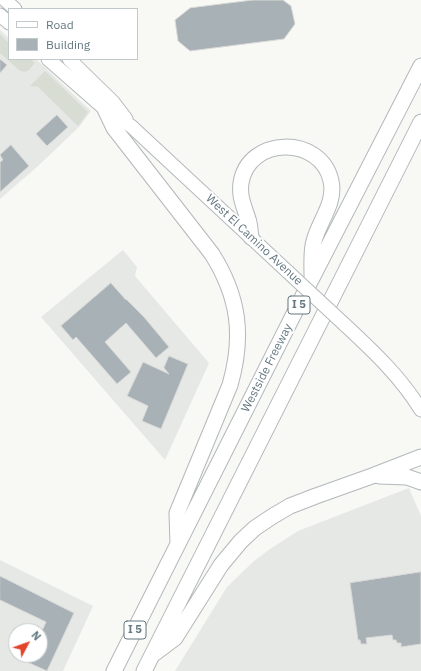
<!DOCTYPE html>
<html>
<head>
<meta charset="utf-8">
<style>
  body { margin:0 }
  #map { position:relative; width:421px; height:671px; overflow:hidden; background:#f8f8f5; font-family:"IBM Plex Sans",sans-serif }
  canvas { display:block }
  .legend { position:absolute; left:8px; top:8px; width:130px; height:52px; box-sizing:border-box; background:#fff; border:1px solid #c1c9cc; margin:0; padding:5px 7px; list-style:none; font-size:12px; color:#637780 }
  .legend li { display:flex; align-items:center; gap:8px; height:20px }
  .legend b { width:20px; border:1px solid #c1c9cc }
  .north { position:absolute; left:8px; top:623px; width:40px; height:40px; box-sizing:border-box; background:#fff; border:1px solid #c1c9cc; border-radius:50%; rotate:49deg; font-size:11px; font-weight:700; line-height:16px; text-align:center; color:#637780 }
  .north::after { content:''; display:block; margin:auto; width:14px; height:18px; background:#e2432b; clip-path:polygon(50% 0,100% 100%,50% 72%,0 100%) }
</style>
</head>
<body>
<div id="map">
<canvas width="421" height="671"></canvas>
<ul class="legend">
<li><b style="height:5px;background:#fff"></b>Road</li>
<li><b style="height:11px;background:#a8b2b6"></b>Building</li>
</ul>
<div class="north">N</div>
</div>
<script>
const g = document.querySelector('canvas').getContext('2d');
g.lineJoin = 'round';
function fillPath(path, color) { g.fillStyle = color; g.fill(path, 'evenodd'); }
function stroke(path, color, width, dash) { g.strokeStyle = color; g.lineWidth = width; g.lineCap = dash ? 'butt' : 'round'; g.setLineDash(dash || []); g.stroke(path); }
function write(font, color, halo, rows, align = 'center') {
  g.font = font + ' "IBM Plex Sans",sans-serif'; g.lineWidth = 4; g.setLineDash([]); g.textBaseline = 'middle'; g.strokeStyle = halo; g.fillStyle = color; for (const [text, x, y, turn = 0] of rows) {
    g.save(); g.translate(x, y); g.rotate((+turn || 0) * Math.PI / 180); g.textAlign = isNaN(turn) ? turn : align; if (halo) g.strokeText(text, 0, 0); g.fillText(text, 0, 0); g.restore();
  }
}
fillPath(new Path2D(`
  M0 30 9 38V59H36L91 111 79 127 37 167 0 199Z
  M123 250 137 267 135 276 209 363 165 460 41 317Z
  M409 488 421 516V671H175L227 587 254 561 270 549 298 531Z
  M0 560 93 606 63 671H0ZM16 631H40V655H16Z`), '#e6e8e6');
fillPath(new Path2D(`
  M0 34 9 43V59H31L35 63C30 68 28 75 19 70L0 53Z
  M45 71 88 112 78 126 38 87 30 86Z`), '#d8ddd4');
const building = new Path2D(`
  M253 0H283L291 6 295 24 284 39 190 51 178 41 175 20 190 8Z
  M0 59 7 65 0 73Z
  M57 115 68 127 47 146 36 134Z
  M11 145 29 166 0 192V162L3 160 0 155Z
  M111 283 126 300V299L144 317 169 347 156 358 126 323 105 342 131 372 117 384 76 337 73 340 61 326Z
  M169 356 188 364 161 429 142 421 148 406 127 396 143 362 169 374 164 368Z
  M421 572V644L401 647V643H397L396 640H393L392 635 366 638 367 644H361L360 640H358L350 583Z
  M0 576 74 613 47 671 27 662 31 655H40V635L46 622 0 600Z`);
fillPath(building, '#a8b2b6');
stroke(building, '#dad9d8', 1);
const major = new Path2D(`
  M5 0 15 9
  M0 15 9 23
  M48 59 105 109 131 126 288 272
  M69 59 113 102 126 119
  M344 324C373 351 400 376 421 410`);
const highway = new Path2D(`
  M105 109 114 128 212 254C239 297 244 336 230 385L177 513 178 544
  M251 237C250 231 250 224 248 219 244 206 239 197 241 183 248 136 321 135 331 181 336 203 319 221 314 241 311 250 312 265 312 275
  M379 476 407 477 421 482
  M155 653 175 638 221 565 241 541 255 528 273 516 290 506 316 496 372 476 421 457
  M114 671 311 280 421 66
  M144 671 421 122`);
stroke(major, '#b3b9bc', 15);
stroke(highway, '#b2b8bb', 17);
stroke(major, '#fff', 13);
stroke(highway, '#fff', 15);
const majorBridge = new Path2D(`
  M288 272 344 324`);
stroke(majorBridge, '#b3b9bc', 15, []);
stroke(majorBridge, '#fff', 13);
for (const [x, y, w] of [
  [299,305,22],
  [135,630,22]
]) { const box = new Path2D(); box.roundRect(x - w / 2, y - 9, w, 18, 3); g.fillStyle = '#fff'; g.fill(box); stroke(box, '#637780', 1); }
write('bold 11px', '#637780', null, [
  ["I 5",299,305],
  ["I 5",135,630]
]);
write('12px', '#637780', '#fff', [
  ["West El Camino Avenue",254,240,43],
  ["Westside Freeway",267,368,-63]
]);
</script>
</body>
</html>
